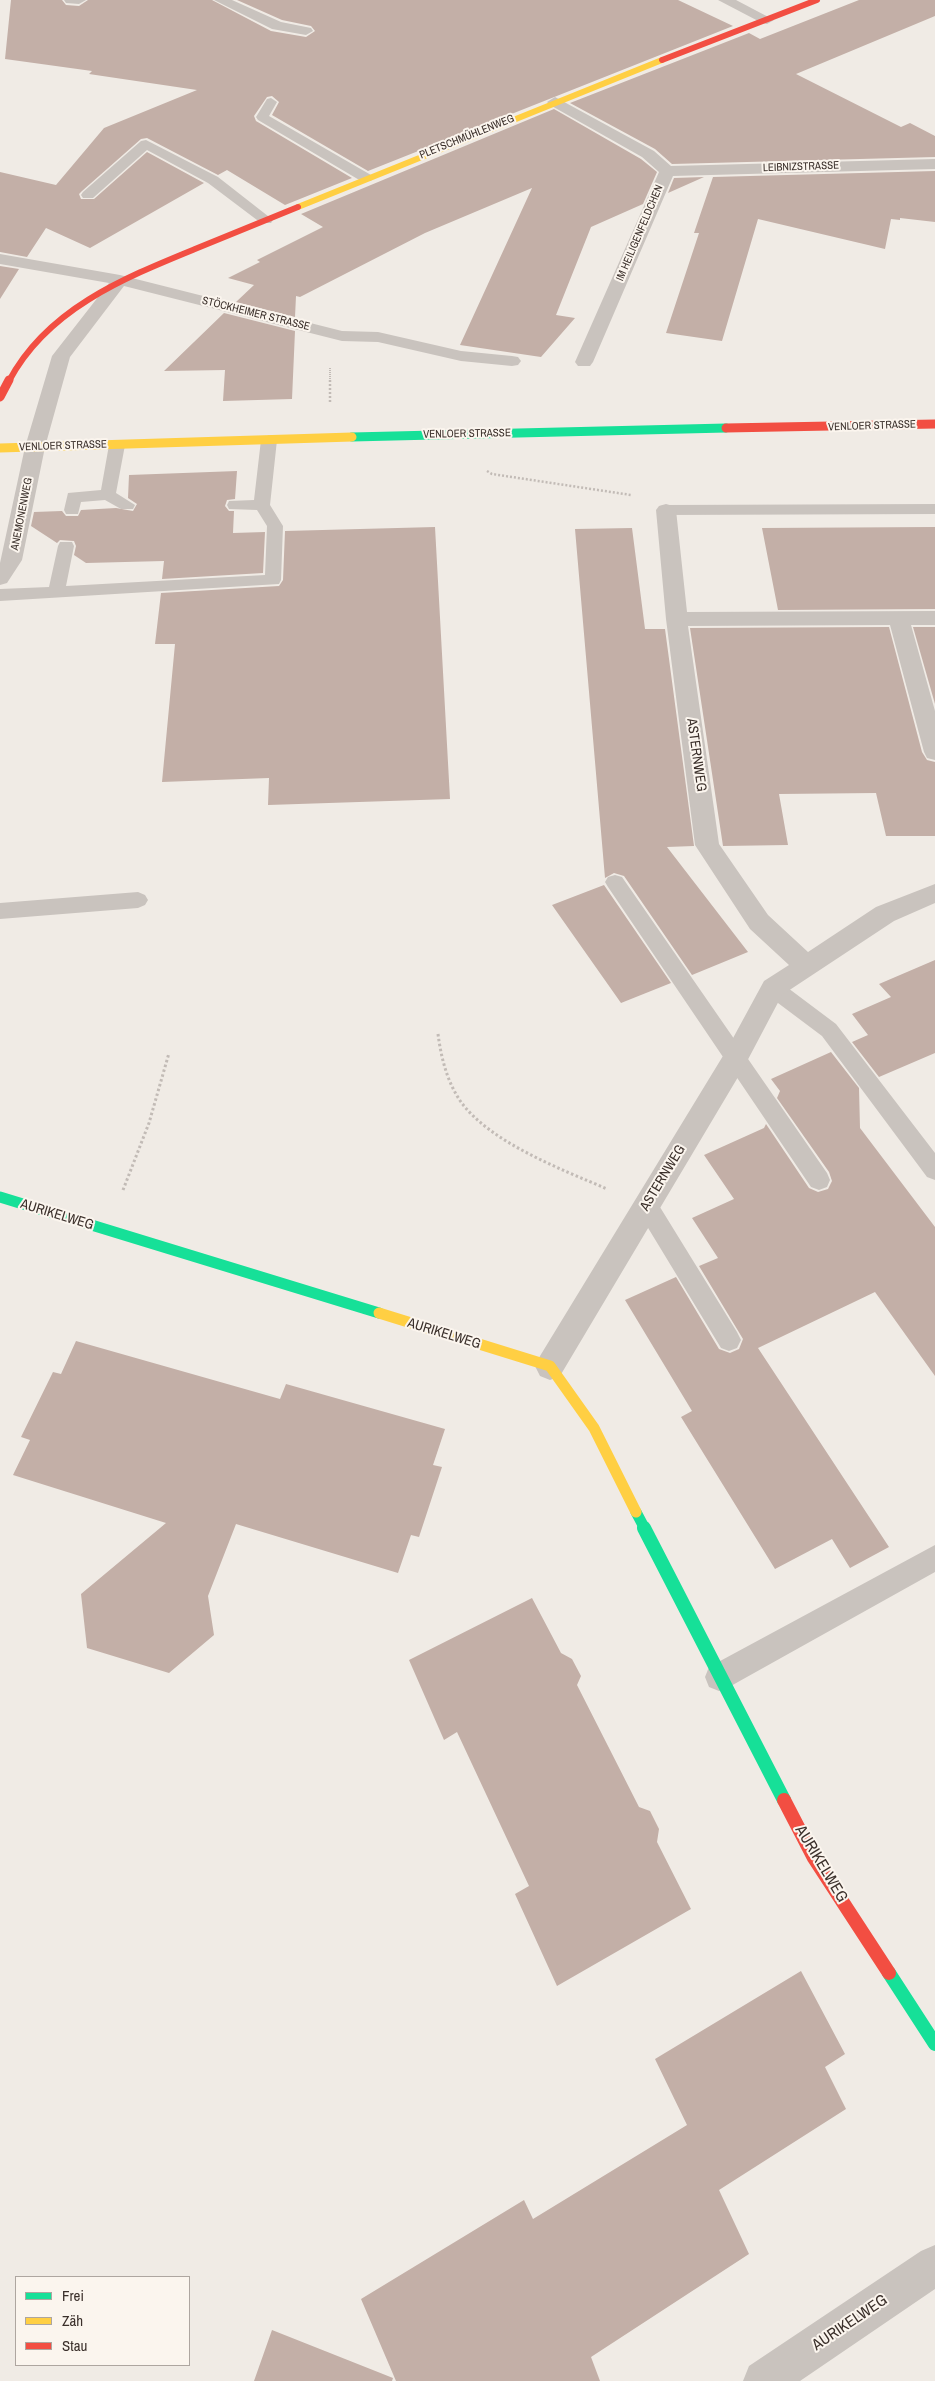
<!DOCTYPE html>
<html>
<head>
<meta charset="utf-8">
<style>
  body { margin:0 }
  #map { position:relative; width:935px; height:2381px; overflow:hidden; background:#f0ebe5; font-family:"Archivo Narrow",sans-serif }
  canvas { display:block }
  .legend { position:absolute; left:15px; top:2276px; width:175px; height:90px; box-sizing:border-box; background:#fbf5ee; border:1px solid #aea6a0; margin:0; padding:6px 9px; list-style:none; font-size:15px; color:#3b302b }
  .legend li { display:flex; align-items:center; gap:10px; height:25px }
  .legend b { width:25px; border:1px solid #aea6a0 }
</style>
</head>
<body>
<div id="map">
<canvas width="935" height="2381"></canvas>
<ul class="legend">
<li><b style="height:6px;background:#16e098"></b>Frei</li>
<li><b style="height:6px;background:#ffcf43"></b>Zäh</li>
<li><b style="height:6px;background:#f24e42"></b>Stau</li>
</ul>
</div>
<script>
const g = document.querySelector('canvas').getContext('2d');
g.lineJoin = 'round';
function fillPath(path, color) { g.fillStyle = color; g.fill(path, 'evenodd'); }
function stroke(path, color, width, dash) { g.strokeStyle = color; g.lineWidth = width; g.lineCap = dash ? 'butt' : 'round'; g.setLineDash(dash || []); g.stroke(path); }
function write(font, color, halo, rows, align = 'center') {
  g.font = font + ' "Archivo Narrow",sans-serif'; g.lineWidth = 4; g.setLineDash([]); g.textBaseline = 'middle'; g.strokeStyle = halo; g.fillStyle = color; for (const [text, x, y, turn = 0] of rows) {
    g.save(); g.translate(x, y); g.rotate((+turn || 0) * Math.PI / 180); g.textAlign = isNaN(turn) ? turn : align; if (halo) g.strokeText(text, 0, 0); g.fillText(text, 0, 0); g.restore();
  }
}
fillPath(new Path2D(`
  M11 0H62L66 5 79 6 88 0H212L271 31 306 37 315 31 311 26 282 20 237 0H678L733 26 368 171 272 115 279 102 272 96 267 97 254 116 256 121 352 178 285 205 227 170 218 175 147 138 141 139 82 191 79 194 81 199H94L147 152 204 183 90 248 46 228 27 257 0 252V172L56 185 104 128 197 90 89 74 92 71 5 59Z
  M859 0H935V16L796 74 901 127 910 123 935 136V157L672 164 655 149 570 103 749 33 760 39Z
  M554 109 641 159 657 172 643 204 591 227 556 315 575 318 541 357 460 345 532 188 425 233 300 297 296 296 295 317 236 302 254 285 228 278 260 262 257 260 323 227 301 214Z
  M935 171V222L900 218V220L891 219 885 249 758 219 722 341 666 333 699 233H694L713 177Z
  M704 177 668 193 674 178Z
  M0 266 19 269 0 299Z
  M224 313 295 331 292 399 223 401 225 370 164 371Z
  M237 471 235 499 227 500 225 506 229 511H234L233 533 265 532 263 573 162 579 164 561 86 563 74 555 76 546 74 541 60 540 57 543 31 526 34 512 62 511 66 516H78L81 510 116 508 133 511 137 504 128 498 129 475Z
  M435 527 450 799 268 805 269 778 162 782 175 644H155L161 593 279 586 283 580 285 531Z
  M935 527V609L778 610 762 528Z
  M632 528 645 629H665L694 846 667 847 748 952 692 975 624 876 614 873 605 878 575 529Z
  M889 627 922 752 927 760 935 762V836H886L876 793 779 794 788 845 723 846 690 628Z
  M913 627H935V704Z
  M604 885 671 983 621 1003 552 905Z
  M935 960V1053L879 1077 852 1042 868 1035 852 1014 891 997 879 984Z
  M831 1052 859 1088 860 1128 935 1227V1376L875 1292 758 1348 889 1547 850 1568 832 1539 775 1569 681 1417 692 1411 625 1300 676 1277 719 1349 730 1353 739 1349 743 1339 699 1266 718 1258 692 1218 734 1199 704 1155 764 1128 766 1124 809 1188 818 1192 828 1189 832 1181 829 1172 777 1098 780 1091 771 1079Z
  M76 1341 280 1399 286 1384 445 1429 433 1465 442 1467 419 1537 411 1535 398 1573 236 1524 208 1596 214 1635 169 1673 87 1648 81 1594 166 1523 13 1475 30 1440 21 1437 53 1372 61 1374Z
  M532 1598 561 1653 572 1659 581 1676 577 1685 639 1807 650 1811 659 1829 657 1842 691 1909 557 1986 515 1894 529 1886 457 1732 444 1740 409 1660Z
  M801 1971 845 2054 825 2067 846 2109 719 2190 749 2254 591 2357 600 2381H396L361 2299 524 2200 533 2219 687 2125 655 2059Z
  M272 2330 393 2378 392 2381H254Z`), '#c3afa7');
stroke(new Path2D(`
  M330 368V381`), '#c2bbb6', 2, [1, 1]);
stroke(new Path2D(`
  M330 380V402
  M487 471 492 474 631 495`), '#c2bbb6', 2.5, [2, 2]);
stroke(new Path2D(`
  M438 1034C441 1057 447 1082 461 1102 491 1143 561 1169 607 1189
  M123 1190 149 1123 169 1053`), '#c2bbb6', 3, [2.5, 2.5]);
fillPath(new Path2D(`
  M271 98 277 102 269 116 371 175 373 178 371 181H361L258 120 256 117 267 99Z
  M146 140 218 177 273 220 271 223H261L208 183 147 150 93 198H83L81 195 83 192 141 141Z
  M269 435 277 440 270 505 283 526 281 580 279 584 0 601V589L49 587 58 546 60 542H72L74 546 66 586 265 575 267 526 257 510 229 509 227 505 229 501 254 500 261 440Z
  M117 440 125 445 116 493 135 505 133 509H121L105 500 81 502 78 514H66L64 510 68 493 101 490 109 445Z
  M935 504V514L666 515 660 514 658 510 660 506 666 505Z
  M615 875 622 877 827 1173 830 1180 827 1187 819 1190 811 1187 608 887 605 882 608 877Z
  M138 892 145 895 148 900 145 905 138 908 0 919V903Z
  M773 980 780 982 836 1024 935 1153V1180L927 1177 822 1036 766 994 763 988 766 982Z
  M647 1196 655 1199 737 1332 741 1340 737 1348 729 1351 721 1348 639 1213 636 1206 639 1199Z
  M935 1545V1572L729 1687 719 1691 709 1687 705 1677 709 1667Z`), '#c9c3be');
fillPath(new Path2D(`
  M64 0H86L79 4 66 3Z
  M214 0H232L281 22 311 28 313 31 306 35 272 29Z
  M718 0H736L774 20 767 24 762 23Z
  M555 97 654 151 671 166 935 159V169L673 176 593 362 590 366H578L575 362 659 172 642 157 550 105 547 102Z
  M0 254 120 275 342 331 378 332 461 351 512 356 518 357 521 361 518 365 512 366 461 361 378 342 342 341 124 286 70 357 45 447 22 560 7 583 0 585V563L25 447 52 356 109 283 0 264Z
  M666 504 673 506 676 510 687 612 935 611V625H911L935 711V760L927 758 924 752 890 625 688 626 719 844 768 915 808 952 876 907 935 884V903L894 921 782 995 744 1067 560 1376 550 1380 540 1376 535 1366 540 1356 726 1051 764 981 789 965 750 929 695 845 666 619 656 510 659 506Z
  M935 2245V2289L800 2381H743L749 2366 921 2251Z`), '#c9c3be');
stroke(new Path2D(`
  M352 437 726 428`), '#16e098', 9);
stroke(new Path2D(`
  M0 1197 379 1313
  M636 1512 645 1529`), '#16e098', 11);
stroke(new Path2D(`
  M644 1528 784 1800
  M889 1973 935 2044`), '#16e098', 14);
stroke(new Path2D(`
  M298 207 662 60`), '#ffcf43', 6);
stroke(new Path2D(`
  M0 448 352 437`), '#ffcf43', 9);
stroke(new Path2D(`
  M379 1313 550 1366 594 1428 636 1512`), '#ffcf43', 11);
stroke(new Path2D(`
  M662 60 817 0
  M9 381C47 309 124 278 195 249 229 235 264 221 298 207`), '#f24e42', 6);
stroke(new Path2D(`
  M0 397 9 380
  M726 428 935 424`), '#f24e42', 9);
stroke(new Path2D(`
  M784 1800 814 1858 889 1973`), '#f24e42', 14);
write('11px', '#3b302b', '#fbf5ee', [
  ["PLETSCHMÜHLENWEG",467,137,-22],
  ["LEIBNIZSTRASSE",801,167,-2],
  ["IM HEILIGENFELDCHEN",640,233,-67],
  ["STÖCKHEIMER STRASSE",256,314,14],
  ["VENLOER STRASSE",872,426,-2],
  ["VENLOER STRASSE",467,434,-1],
  ["VENLOER STRASSE",63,446,-2],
  ["ANEMONENWEG",22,514,-79]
]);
write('14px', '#3b302b', '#fbf5ee', [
  ["ASTERNWEG",696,755,82],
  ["ASTERNWEG",663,1178,-59],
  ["AURIKELWEG",57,1215,17],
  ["AURIKELWEG",444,1334,17]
]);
write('16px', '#3b302b', '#fbf5ee', [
  ["AURIKELWEG",821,1864,59],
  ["AURIKELWEG",850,2323,-34]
]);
</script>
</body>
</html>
